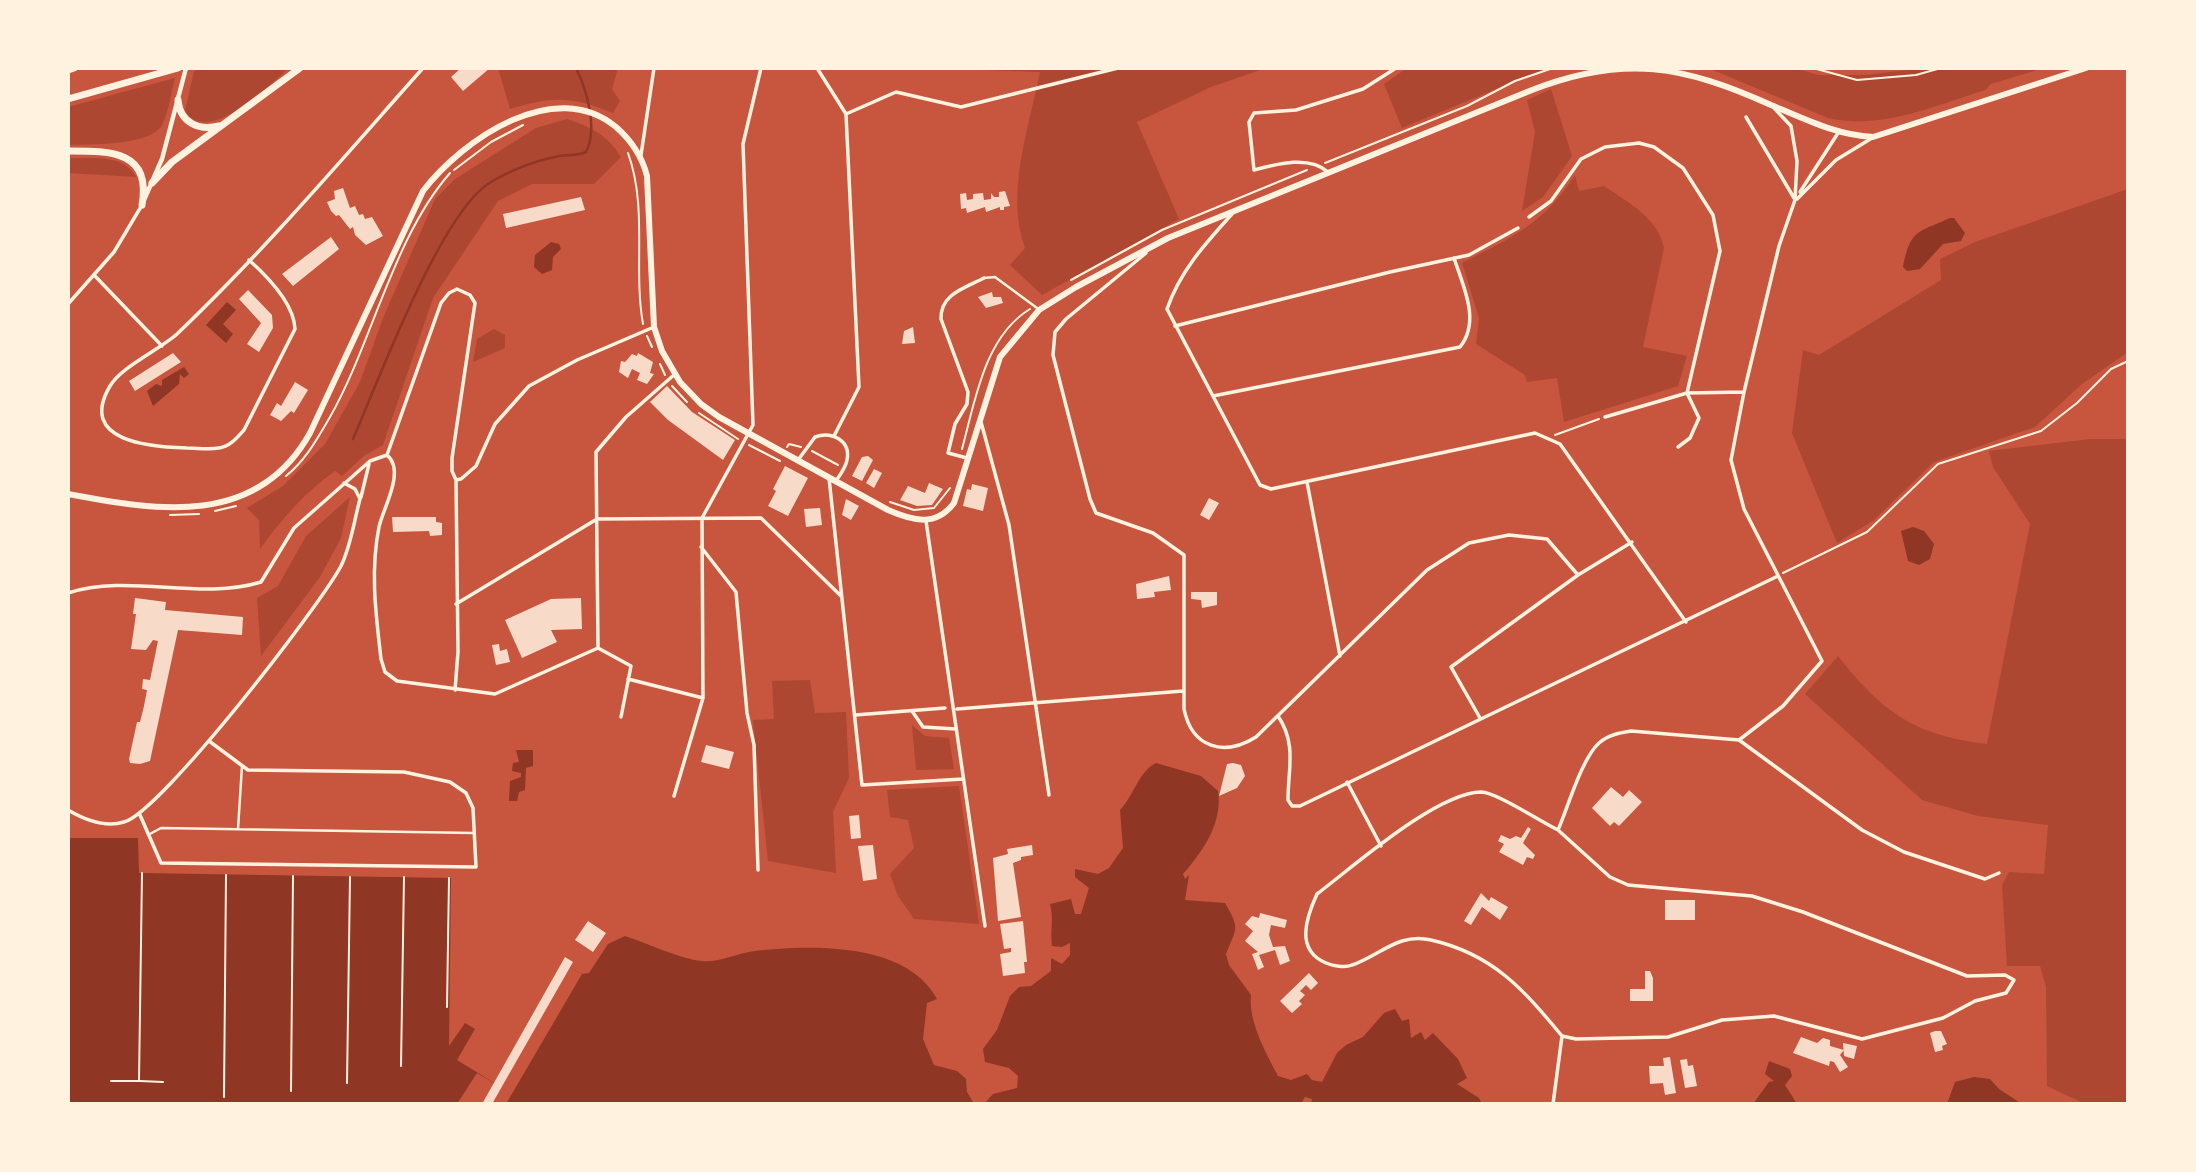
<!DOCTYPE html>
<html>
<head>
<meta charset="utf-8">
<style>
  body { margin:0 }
  #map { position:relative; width:2196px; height:1172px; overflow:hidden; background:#c8553d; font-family:"Source Sans 3",sans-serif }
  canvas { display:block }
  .frame { position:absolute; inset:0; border:70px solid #fff3e0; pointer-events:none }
</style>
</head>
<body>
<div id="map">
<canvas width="2196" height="1172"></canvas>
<div class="frame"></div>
</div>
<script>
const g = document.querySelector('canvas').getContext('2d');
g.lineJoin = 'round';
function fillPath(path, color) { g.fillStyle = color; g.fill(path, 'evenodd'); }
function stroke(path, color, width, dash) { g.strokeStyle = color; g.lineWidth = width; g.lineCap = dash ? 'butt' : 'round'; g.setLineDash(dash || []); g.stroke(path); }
fillPath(new Path2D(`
  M201 68H289C269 85 208 147 185 111L194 71Z
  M498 68H618L612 89 620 101 613 113C572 96 552 96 510 109Z
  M924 68H1266L1211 87 1137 122 1179 219 1042 295 1010 265 1025 248C1005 194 1029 128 1040 72Z
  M1407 68H1547L1402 128 1384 84Z
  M1708 68H1795L1818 75H1866L1925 68H2044L1991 84 1985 90C1935 106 1881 130 1828 118Z
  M175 78C171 93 169 111 162 125 151 146 90 144 68 145V107Z
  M1551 89 1572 156 1543 197 1522 211 1535 132 1527 100Z
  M567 119C591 127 608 135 621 157L594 184H532L498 201 433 298 383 445 365 455 342 476 335 471C306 491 280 521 260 549L259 520 247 508 283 486 325 444 360 382 383 318 435 199 455 179 536 128Z
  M68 158C92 159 123 153 136 177L68 173Z
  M1575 175 1579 191 1604 186C1629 203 1658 218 1664 248L1643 347 1687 356 1678 386 1564 422 1557 378 1527 382 1525 375 1476 344 1479 318 1462 263C1511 238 1545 223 1575 175Z
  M2128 189V352L2082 384 2035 427 1934 462 1874 520 1837 543 1792 433 1803 350 1819 355 1941 280 1940 259 1975 242Z
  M494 329 505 335V348L473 362 477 339Z
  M2090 439H2128V1104L2083 1103 2047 1086 2046 987 2040 966H2007L2002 885 2009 872 2044 874 2048 825 1978 816 1922 800 1805 694 1838 656C1883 713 1914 735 1987 744L2030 524 1993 467 1989 451Z
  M350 497 341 538 320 577 261 656 257 598 278 586 306 536Z
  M810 680 815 713 846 712 849 778 833 812 836 873 768 861 753 720 774 719 772 681Z
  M912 725 925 736 949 738 954 769 916 770Z
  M959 786 979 924 914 919 898 896 890 874 914 848 908 820 890 817 887 790Z`), '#ae4732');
fillPath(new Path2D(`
  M1950 218H1954L1965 233 1961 241 1943 244 1920 269 1907 271 1903 267C1911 228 1918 233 1950 218Z
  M551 242 559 244 561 249 553 257 552 270 542 274 534 267 535 255Z
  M227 302 236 310 223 324 233 334 226 343 206 325Z
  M184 367 189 374 184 378 180 374 179 384 153 406 147 391 156 384 162 386V380Z
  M1913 527 1924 531 1934 544 1930 559 1919 565 1908 561 1901 531Z
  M516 750H533V766L526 768 525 790 519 792 517 801H509L510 781 521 777V773L512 771 513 763 519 762Z
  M1156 763 1201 776 1218 791C1223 823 1203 851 1183 874L1185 879 1189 875 1185 900 1225 903C1240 929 1237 927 1226 954L1229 965 1251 995C1248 1021 1266 1053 1278 1076L1291 1080 1307 1074 1312 1080 1322 1082 1337 1053 1346 1045 1363 1037 1384 1013 1395 1009 1402 1021 1409 1019 1411 1038 1421 1032 1425 1040 1433 1033 1458 1059 1467 1078 1457 1084 1479 1098 1482 1104H1311L1312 1099 1305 1097 1301 1104H68V838H138L139 873 451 878 449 1046 465 1023 475 1029 457 1060 501 1087 567 966 582 974 589 973 608 944 625 936C647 943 680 959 702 961 718 963 738 953 755 951 809 945 906 941 937 999L927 1003 923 1039 934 1065 957 1071 966 1079 967 1092 973 1102 985 1103 993 1094 1017 1088 1018 1076 1009 1068 985 1062 983 1049 997 1030 1010 996 1019 987 1031 986 1051 971V958L1062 964 1070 955V943L1062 947 1052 946C1050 931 1054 919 1050 904L1071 899 1075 914H1081L1089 888 1075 877V869L1098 874 1109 868 1123 848 1120 810C1133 797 1139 771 1156 763Z
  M1769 1061 1790 1069 1792 1076 1785 1085 1797 1104H1753L1769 1082 1774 1081 1765 1074Z
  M1974 1077 1990 1079 1999 1089 2022 1104H1947L1955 1082Z`), '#8f3625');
fillPath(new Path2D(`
  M567 966 582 974 506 1104H457L477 1073 501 1087Z`), '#c8553d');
stroke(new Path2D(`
  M353 439C378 382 441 211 491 182 509 171 534 161 555 157 566 154 575 157 586 152 598 129 587 90 576 68`), '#8f3625', 2.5);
fillPath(new Path2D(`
  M461 68H490L463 91 451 77Z
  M343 188 350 208 355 206 359 215 363 214 365 219 372 217 383 236 366 245 355 235 353 227 350 229 339 215 336 216 331 211 327 202 335 199 334 191Z
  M1005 191 1010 206 1004 207V210H1000V207L986 212 985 207 967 213 966 208 961 209 960 194 966 193 967 200 973 199V194L983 193 984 200 991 199V193L994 197H999V192Z
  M581 197 585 210 506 228 503 214Z
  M331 237 339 249 293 286 282 274Z
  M248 290 272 315 273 328 259 352 247 344 261 323 239 299Z
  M992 292 993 297H1001L1003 303 986 308 978 297Z
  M913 327 915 343 902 344 904 331Z
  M173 353 181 362 135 391 129 381Z
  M638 353 653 362 650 373 654 374 647 384 637 380 640 373 632 369 628 378 619 372 621 361 625 362 632 354 637 356Z
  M295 382 308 390 294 413 291 411 281 421 270 415 277 403 281 406Z
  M667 386 692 412 735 440 723 460 668 420 650 402Z
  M868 456 873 460 862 481 852 476 862 457Z
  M785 466 808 478 788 516 768 506 776 491 773 489Z
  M874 469 882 473 874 488 866 483Z
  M929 483 943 489 932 505 917 506 900 500 908 486 925 493Z
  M972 484 988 488 983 511 963 506 967 489 971 490Z
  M1209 498 1219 503 1209 520 1200 515Z
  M846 499 859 506 851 520 842 515Z
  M820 508 822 525 806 527 804 509Z
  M392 517H436V522L442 523V535L430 536 429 531 393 532Z
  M1169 576 1171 590 1154 592 1155 597 1137 599 1136 584Z
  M1191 592H1217V605L1202 608 1201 600 1191 599Z
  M135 598 166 602 165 610 243 617 242 635 178 630 150 761 140 764 130 763 129 759 137 722H140L144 706 147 690 142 689 143 679 150 680 158 641 153 640 146 650 131 649 136 614H133Z
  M581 598 582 629 551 630 557 642 522 658 505 620 551 599Z
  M499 644 500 651 507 649 510 662 496 665 492 645Z
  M706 745 734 752 729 769 701 762Z
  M1233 763 1241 765 1245 776 1237 788 1219 796 1227 764Z
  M1611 787 1623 797 1629 790 1642 802 1619 826 1614 822 1610 826 1592 808Z
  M859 815 861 838 851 839 849 816Z
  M1528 827 1531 829 1523 843 1535 855 1533 859 1527 857 1523 865 1499 852 1504 844 1498 841 1501 835 1510 839 1516 836 1521 838Z
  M873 845 877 879 863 881 858 846Z
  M1032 845 1033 855 1021 857V860L1013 863 1021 917 998 921 993 858 1008 854 1007 849Z
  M1481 893 1489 901 1491 897 1508 907 1500 920 1482 907 1471 925 1464 921Z
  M1665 900H1695V920H1665Z
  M1260 913 1287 920 1285 928 1271 925 1269 935 1273 947 1285 946 1290 961 1280 965 1275 950 1259 955 1264 967 1258 970 1252 954 1258 952 1245 941 1253 931 1245 924 1252 916 1259 918Z
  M588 921 606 933 593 952 575 940Z
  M1023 921 1027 962H1024L1025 973 1003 976 1000 954 1011 952V948L1004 949 1000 924Z
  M565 957 573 962 492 1104H482Z
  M1645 971H1650L1653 978V1001H1630V989H1645Z
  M1309 973 1318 983 1311 990 1306 985 1300 991 1305 995 1299 1001 1302 1004 1292 1013 1280 1001Z
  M1935 1031H1941L1947 1044 1942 1046 1943 1050 1935 1052 1930 1033Z
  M1801 1037 1817 1043 1823 1038 1830 1040V1046L1844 1050 1840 1055 1848 1067 1840 1072 1834 1062 1830 1061 1829 1066 1793 1053Z
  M1843 1043 1857 1046 1854 1059 1844 1056Z
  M1670 1057 1676 1093 1665 1095 1663 1083 1650 1084 1649 1066H1664L1663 1058Z
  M1687 1059 1688 1066 1693 1065 1697 1086 1685 1088 1680 1060Z`), '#f7dbc8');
stroke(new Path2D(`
  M1700 68H1709
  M1813 68 1857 80 1916 75 1941 68
  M628 153C648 208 633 268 643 324
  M1325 163 1467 106 1515 81 1553 68
  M454 170 491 142 523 125
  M1071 280 1162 230 1307 170
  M647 336 652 347
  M660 364 665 375
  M672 386 687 402
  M699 413 738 439
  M1555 435 1599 419
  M749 445 780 461
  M787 447 789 444 801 447
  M962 449C975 402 984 337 1030 309
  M812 451 838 465
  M286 476C306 460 317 439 330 417 373 341 393 238 450 173
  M890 502 914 510 934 508 950 488
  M215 511 236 506
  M170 515 199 514
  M1783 573 1867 532 1938 464 2041 431 2077 403 2111 369 2128 361
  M447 1007 449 878
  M401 1066 404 877
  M111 1081H139L142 873
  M140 1081 163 1082
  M347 1083 350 877
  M291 1091 293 876
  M224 1097 226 875`), '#fff3e0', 2);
stroke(new Path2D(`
  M984 278 995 277 1037 308
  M238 829 242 766
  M148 835 161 828 474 833`), '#fff3e0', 2.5);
stroke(new Path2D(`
  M817 68 846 114 859 387 834 436
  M846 114 896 92 961 107 1118 68
  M1746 117 1794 198
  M641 155 654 68
  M1328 172C1309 155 1277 164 1254 170L1249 122 1254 113 1296 110 1363 89 1396 68
  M1800 192 1838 133
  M1797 199 1836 160 1872 138
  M1232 214C1205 244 1180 271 1167 309L1260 485 1271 489 1535 433 1560 444 1686 622
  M1529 217 1551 201 1581 159 1605 147 1639 143 1654 147 1683 168 1713 215 1720 251 1687 393 1699 418 1690 438 1678 447
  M1146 253 1066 319 1055 332 1053 355 1090 499 1096 513 1153 533 1184 555V709C1192 748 1224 757 1256 737L1427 570 1469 543 1509 535 1547 539 1578 575
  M249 260C268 277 294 303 295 329L244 430C236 439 230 446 219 448 209 450 197 448 187 448 151 447 77 442 110 386 121 367 159 350 177 334 264 251 343 158 423 68
  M95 276 162 346
  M68 304 114 252 142 205
  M1175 326 1390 272 1469 255 1518 228
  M1213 396 1460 347C1481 321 1463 286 1454 258
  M1605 417 1687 393 1744 392
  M981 422 1009 525 1049 795
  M387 455C406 471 383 508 379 527 370 572 376 615 381 659L385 672 397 681 495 694 598 648
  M387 455 441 303 449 293 457 289 470 295 475 303 452 458V471L456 480
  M967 458 948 453 955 424 967 404 968 392 941 319C940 294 965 288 984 278
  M798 460 815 437C831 431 851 440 847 460 846 467 840 475 836 481
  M829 478 862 785 963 779
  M456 480 461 479 476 466 495 424 529 386 577 360 654 327
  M1307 482 1340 656
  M361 497 369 464
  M926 521 985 926
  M701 547 736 592 747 713 754 745 758 870
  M68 593C129 573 199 601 261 582L294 528 370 461 387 455
  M456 604 597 519 761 518 841 596
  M598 648 596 452 626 417 675 374
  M598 648 631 666 621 717
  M628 679 703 698
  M455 690 458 652 456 480
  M957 709 1183 691
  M912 711 923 727 956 729
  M855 715 945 708
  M1278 716C1297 744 1288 769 1288 800L1292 806H1300L1778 576
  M1480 718 1451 667 1578 575 1632 542
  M1739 740 1862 830 1904 852 1985 879 1999 873
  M1347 782 1381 846
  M674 796 703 698 702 518 753 425 743 144 761 68
  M68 810C85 820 105 828 124 822 160 813 319 607 341 566 351 546 354 521 360 499L355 489 344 483
  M140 815 161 863 476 867 473 808 466 793 450 782 404 772 248 770 209 741
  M1558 830 1610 877 1628 885 1752 896 1803 912 1967 976 2005 975 2014 980 2006 993 1975 1001 1943 1018 1862 1039 1774 1016 1722 1020 1668 1037 1576 1039 1562 1036
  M1562 1036C1524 990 1493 954 1431 940 1399 932 1379 956 1352 965 1345 968 1333 966 1326 963 1295 950 1306 918 1317 894 1354 866 1436 793 1481 792 1496 792 1541 822 1558 830 1568 807 1582 758 1599 743 1608 735 1619 733 1631 731L1739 740 1783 706 1822 661 1744 509 1731 460 1744 392 1779 246 1795 200 1797 161 1791 126 1774 108
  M1553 1104 1562 1036`), '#fff3e0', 3.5);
stroke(new Path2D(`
  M144 200 162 159 186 68`), '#fff3e0', 4.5);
stroke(new Path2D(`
  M68 494C158 511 257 528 310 433L423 191C463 139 555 76 616 127 632 141 642 156 647 176L654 327 662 351 680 382 701 404 719 417 888 510C913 521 936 527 954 503L1000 357 1039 310 1076 287 1168 238 1532 90C1625 54 1684 66 1771 105 1805 119 1836 135 1873 137L2086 68`), '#fff3e0', 6);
stroke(new Path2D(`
  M68 70 74 68
  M68 99 178 68
  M178 100C180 123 199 131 219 126
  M68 151C109 151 152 150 142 205
  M152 183 172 162 300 68`), '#fff3e0', 7);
</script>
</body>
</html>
